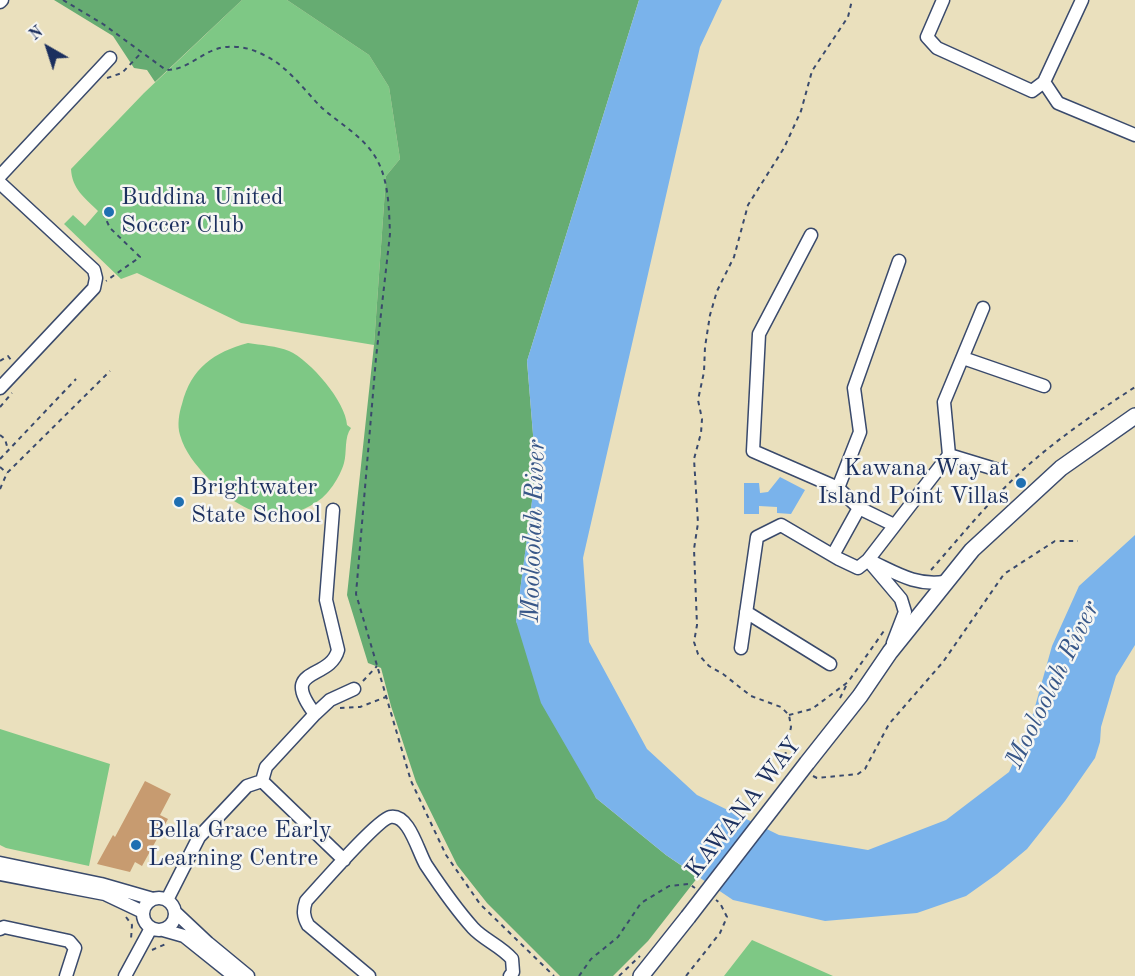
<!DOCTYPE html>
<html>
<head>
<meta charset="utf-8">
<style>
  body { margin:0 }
  #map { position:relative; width:1135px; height:976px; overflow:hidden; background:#eae0bd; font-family:"Old Standard TT",serif }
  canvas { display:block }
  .north { position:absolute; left:18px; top:18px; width:60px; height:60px; -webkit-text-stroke:4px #f6f6f2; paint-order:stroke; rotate:321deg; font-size:16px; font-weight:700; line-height:24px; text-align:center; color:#1b2f5e }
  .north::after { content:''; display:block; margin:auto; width:21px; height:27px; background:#1b2f5e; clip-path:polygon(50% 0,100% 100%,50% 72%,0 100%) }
</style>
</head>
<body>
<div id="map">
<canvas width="1135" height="976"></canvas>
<div class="north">N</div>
</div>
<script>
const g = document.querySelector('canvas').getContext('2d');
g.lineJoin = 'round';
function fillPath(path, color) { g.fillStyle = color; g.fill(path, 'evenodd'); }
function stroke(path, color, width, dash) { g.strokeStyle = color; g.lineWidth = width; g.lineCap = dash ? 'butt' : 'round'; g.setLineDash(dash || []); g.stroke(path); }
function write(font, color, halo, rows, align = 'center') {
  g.font = font + ' "Old Standard TT",serif'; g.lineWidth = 5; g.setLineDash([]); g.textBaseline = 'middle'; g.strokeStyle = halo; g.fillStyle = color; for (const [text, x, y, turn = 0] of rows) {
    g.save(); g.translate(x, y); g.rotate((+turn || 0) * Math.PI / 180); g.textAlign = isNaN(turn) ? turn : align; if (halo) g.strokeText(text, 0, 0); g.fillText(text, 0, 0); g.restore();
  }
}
fillPath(new Path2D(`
  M242 0H287L369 55 389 87 400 159 386 176 374 345 241 323 137 273 121 279 64 224 73 215 85 226 98 211C85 198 72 189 71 169L144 93Z
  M248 343C261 345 277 346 289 351 310 360 346 402 347 425L351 428C344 437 347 452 344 463 340 477 328 496 315 503 273 529 236 509 207 477 195 464 185 452 180 435 177 425 179 413 182 404 191 368 214 352 248 343Z
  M0 729 110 764 89 866 6 848 0 845Z
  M752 940 833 976H724Z`), '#7ec885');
fillPath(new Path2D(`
  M54 0H242L155 82 147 70 134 68 113 36Z
  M287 0H639L527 361 536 471 516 621 596 798 666 855 698 877 648 941 613 976H560L487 903 457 865 416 782 391 706 381 668 368 663 347 595 374 345 386 176 400 159 389 87 369 55Z`), '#66ac72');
fillPath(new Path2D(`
  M639 0H722L700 47 583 558 589 642 647 749 697 795 779 835 868 850 946 820 1009 772 1029 728 1052 646 1079 586 1135 535V645L1116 676 1101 727 1100 742 1095 758 1065 801 1027 849 997 874 966 896 917 913 825 921 733 900 666 855 596 798 541 703 516 621 536 471 527 361Z
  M780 477 805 490 791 514 777 513V507L759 506V514H744V483H759L760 493 768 492Z`), '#7ab3eb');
fillPath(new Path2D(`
  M145 781 171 794 160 815 168 819 142 866 135 862 130 872 97 864 113 835 115 837Z`), '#c79b70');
const minor = new Path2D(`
  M943 0 927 37 937 48 1032 91 1044 82 1082 0
  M0 2 2 0
  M1044 82 1058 103 1135 135
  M0 176 110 58
  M0 183 94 270 96 278 94 288 0 388
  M811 235 759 334 753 451 838 488
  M963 358 1044 386
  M949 455 995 469
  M859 508 894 525
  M833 555 859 508 838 488 860 432 854 388 899 261
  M746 612 830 664
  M893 643 905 612 901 599 868 560C895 572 914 586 944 582
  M741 648 757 537 781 525 839 559 858 568 868 560 949 455 944 402 983 308
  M315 714C278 666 330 681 338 650L326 600 333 510
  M262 781 344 860
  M0 863 101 884 153 899
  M0 874 105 894 143 912
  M143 914a16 16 0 1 1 32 0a16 16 0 1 1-32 0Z
  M167 900 199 837 247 786 262 781 266 767 315 714 330 700 354 689
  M175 912 208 943 248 976
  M0 929 4 927 69 941 75 948 66 976
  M163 930 184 936 234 976
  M125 976 151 928
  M369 976 308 925C303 916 303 910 306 901 319 887 377 820 390 817 409 813 418 852 426 865 440 886 456 909 473 928 484 940 501 946 512 959L513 972 510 976`);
const major = new Path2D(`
  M807 763 860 696 890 652 972 550 1061 468 1135 416
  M641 976 688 917`);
stroke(minor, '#3a4a6c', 15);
stroke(major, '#3a4a6c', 18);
stroke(new Path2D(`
  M63 0 103 24 166 70C194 70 205 43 238 47 252 48 265 55 276 62 294 75 307 93 322 108 340 124 363 136 376 158 389 180 389 210 390 234L376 358 356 594 411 781 446 855 480 904 554 976
  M107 78 122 73 142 52
  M103 213 110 228 140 257 106 281
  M0 361 8 356 11 360
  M0 407 12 393
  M0 435 5 439 8 450
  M0 459 76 379
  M0 467 7 473
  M0 489 7 473 110 371
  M931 570C961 536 990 500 1024 469 1058 438 1097 412 1135 387
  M363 681 377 666
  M840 698 848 682
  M340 708 360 707 386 697
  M789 715 812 709 848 682 886 628
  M789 764 787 763 785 756 791 727 789 715 781 707 751 696 723 674 709 666 698 654 694 642 697 625 694 549 698 523 694 459 701 433 702 419 698 400 704 372 705 347 710 315 717 291 734 257 748 205 784 148 801 111 812 71 848 17 852 0
  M813 776 817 778 858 774 865 769 889 724 943 662 1004 574 1055 541H1078
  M126 917 132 925 131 939
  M152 950 168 943
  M579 976 591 959 618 937 641 903 669 886 689 884 695 888
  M619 976 640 956
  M686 976 720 933 727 917 720 903 716 900`), '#3a4a6c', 2, [4.5, 4.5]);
stroke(minor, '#fff', 12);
stroke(major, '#fff', 15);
const majorBridge = new Path2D(`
  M688 917 807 763`);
stroke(majorBridge, '#3a4a6c', 18, []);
stroke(majorBridge, '#fff', 15);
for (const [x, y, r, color] of [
  [109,212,6,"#1f6fb2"],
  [1021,483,6,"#1f6fb2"],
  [179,502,6,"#1f6fb2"],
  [136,845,6,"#1f6fb2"]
]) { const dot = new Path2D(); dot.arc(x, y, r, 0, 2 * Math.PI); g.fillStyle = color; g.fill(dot); stroke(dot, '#f6f6f2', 2); }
write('24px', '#1b2f5e', '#f6f6f2', [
  ["Buddina United",121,198],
  ["Soccer Club",121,226],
  ["Kawana Way at",1009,469,"right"],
  ["Island Point Villas",1009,497,"right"],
  ["Brightwater",191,488],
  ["State School",191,516],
  ["Bella Grace Early",148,831],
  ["Learning Centre",148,859]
], 'left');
write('24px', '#1b2f5e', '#f6f6f2', [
  ["KAWANA WAY",744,808,-52]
]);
write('italic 26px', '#385788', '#f6f6f2', [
  ["Mooloolah River",534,531,-88],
  ["Mooloolah River",1053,685,-64]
]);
</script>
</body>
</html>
